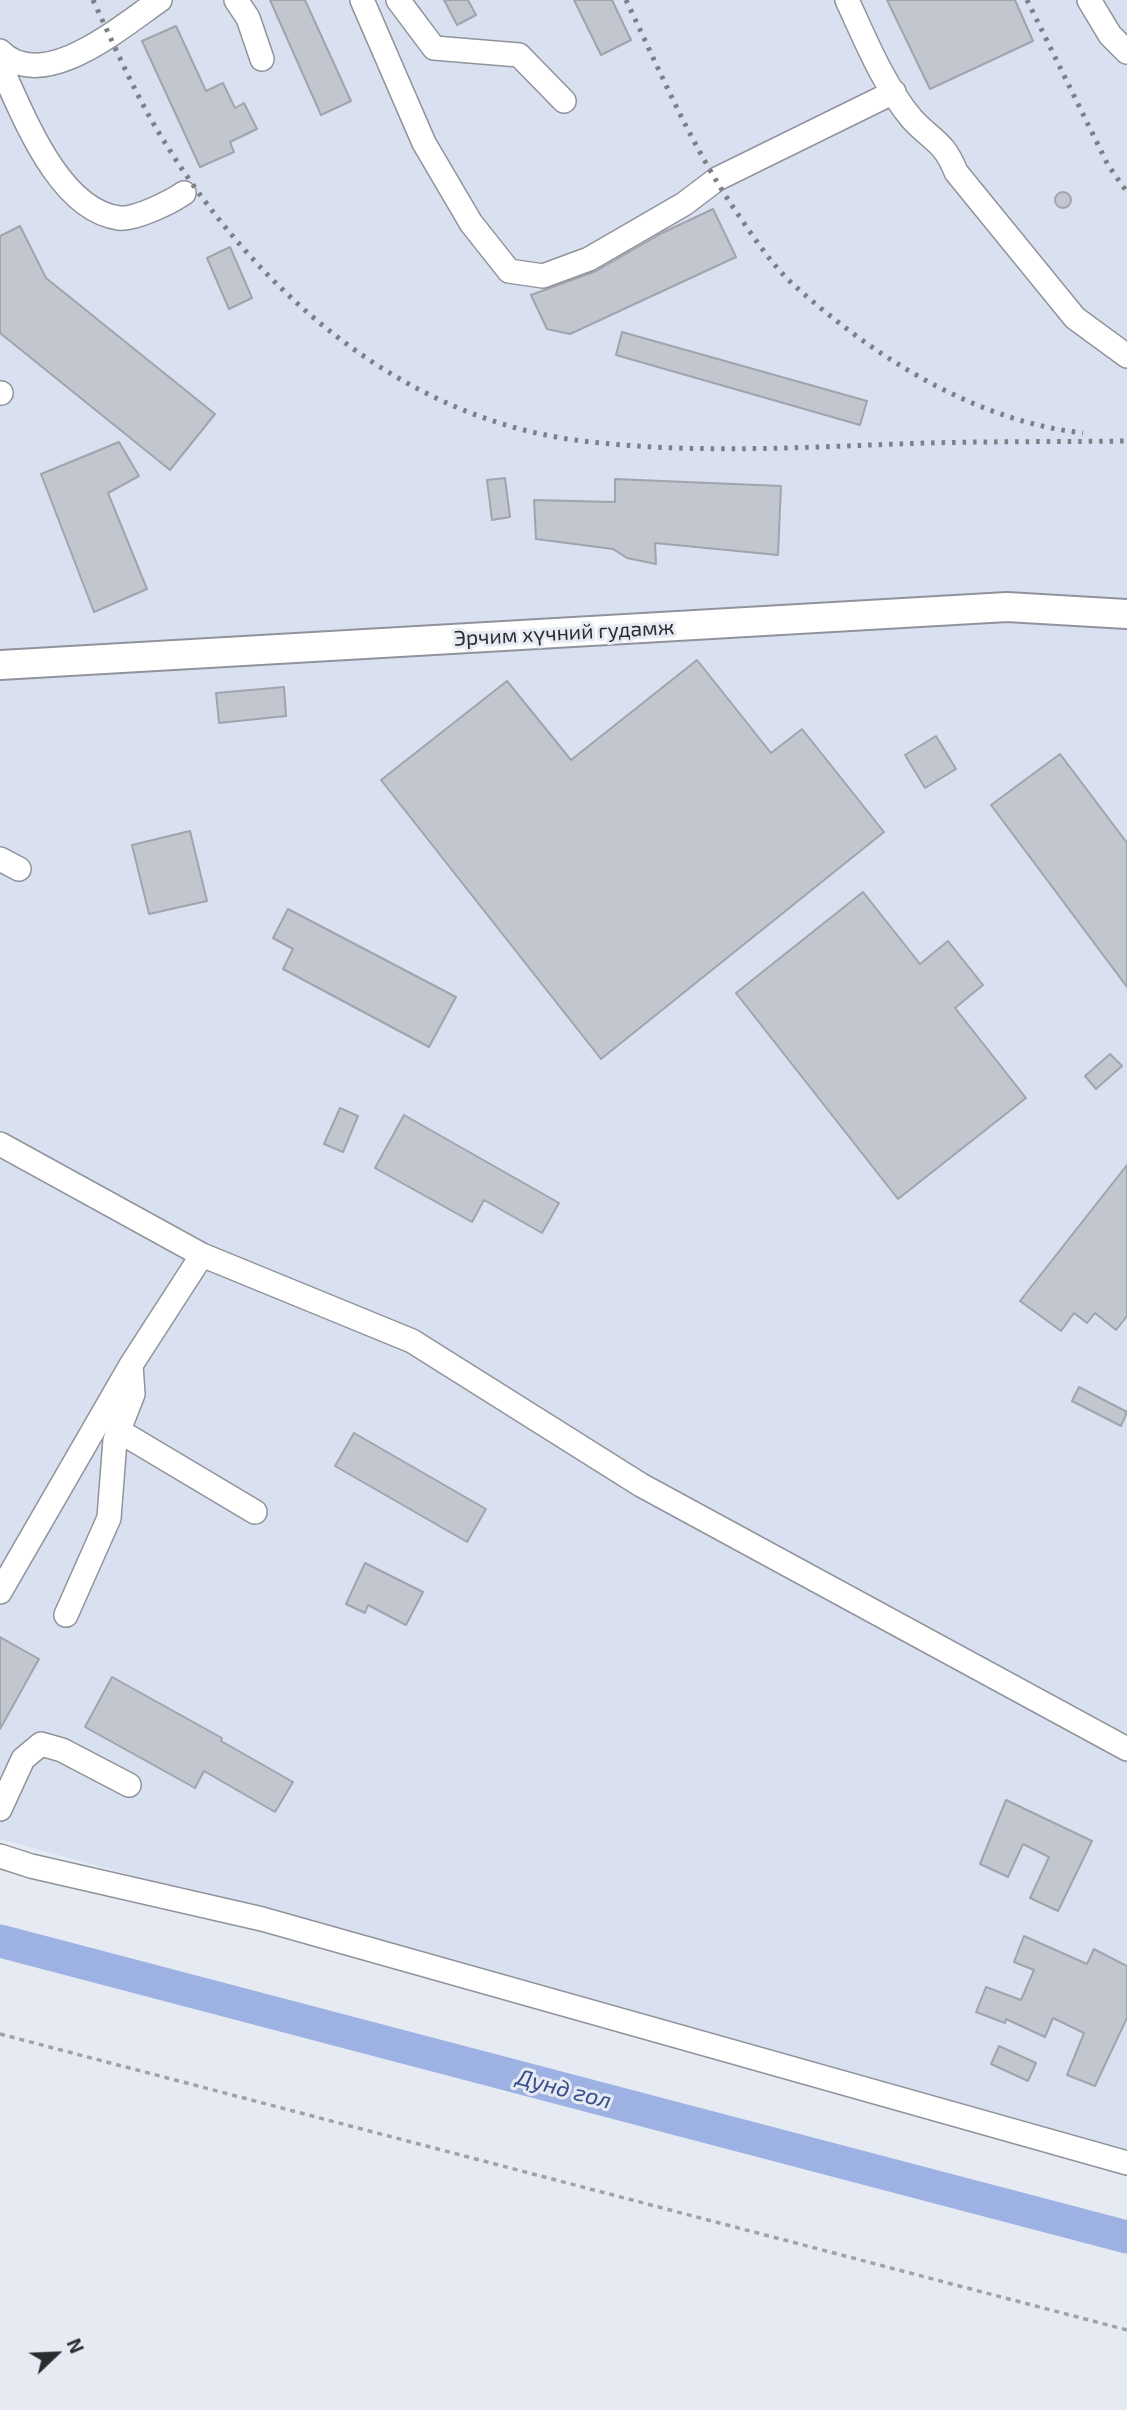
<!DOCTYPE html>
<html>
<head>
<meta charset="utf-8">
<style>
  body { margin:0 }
  #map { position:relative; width:1127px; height:2410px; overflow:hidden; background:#e6eaf3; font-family:"Exo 2",sans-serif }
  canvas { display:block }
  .north { position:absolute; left:21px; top:2319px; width:70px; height:70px; -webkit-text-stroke:5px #e6eaf3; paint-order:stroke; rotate:67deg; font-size:19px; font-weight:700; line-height:28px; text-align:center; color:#2a2c2f }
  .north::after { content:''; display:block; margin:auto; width:24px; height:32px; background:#2a2c2f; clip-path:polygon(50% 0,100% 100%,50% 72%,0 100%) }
</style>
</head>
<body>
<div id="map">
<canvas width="1127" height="2410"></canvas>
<div class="north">N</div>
</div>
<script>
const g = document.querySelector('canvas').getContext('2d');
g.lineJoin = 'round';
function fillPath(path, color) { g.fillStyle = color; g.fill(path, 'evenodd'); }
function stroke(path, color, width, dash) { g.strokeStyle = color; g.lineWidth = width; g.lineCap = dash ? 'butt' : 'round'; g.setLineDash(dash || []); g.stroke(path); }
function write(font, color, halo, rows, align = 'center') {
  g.font = font + ' "Exo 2",sans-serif'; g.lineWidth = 6; g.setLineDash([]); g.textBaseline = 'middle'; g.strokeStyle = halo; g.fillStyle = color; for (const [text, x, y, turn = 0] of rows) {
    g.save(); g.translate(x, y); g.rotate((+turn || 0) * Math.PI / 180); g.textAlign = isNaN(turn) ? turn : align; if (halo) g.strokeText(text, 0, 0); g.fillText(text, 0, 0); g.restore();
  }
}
fillPath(new Path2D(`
  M0 0H1127V2150L0 1839Z`), '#d9e0f0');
stroke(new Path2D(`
  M0 1941 1127 2237`), '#9db2e3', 33);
const building = new Path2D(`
  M270 0H305L351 101 321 115Z
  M444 0H468L476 15 457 25Z
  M574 0H612L631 40 601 55Z
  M887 0H1015L1033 41 930 89Z
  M176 26 206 91 223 83 235 108 244 103 257 129 230 142 234 152 200 167 142 41Z
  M1055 200a8 8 0 1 1 16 0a8 8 0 1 1-16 0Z
  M713 209 736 257 570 334 547 329 531 295 596 271 662 233Z
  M20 226 46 278 215 414 170 470 0 333V236Z
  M230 247 252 298 229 309 207 258Z
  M622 332 867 401 860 425 616 355Z
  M119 442 139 476 108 493 147 589 94 612 41 474Z
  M505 478 510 517 492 520 487 480Z
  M615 479 781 486 778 555 655 543 656 564 627 558 613 549 536 539 534 500 615 502Z
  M697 660 771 753 802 729 884 832 601 1059 381 780 507 681 571 760Z
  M284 687 286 716 219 723 216 693Z
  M936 736 956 769 925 788 905 755Z
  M1060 754 1127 843V987L991 805Z
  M190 831 207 901 149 914 132 845Z
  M863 892 920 964 948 941 983 985 955 1008 1026 1098 898 1199 736 993Z
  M288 909 456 997 429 1047 283 969 293 949 273 938Z
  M1110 1054 1122 1066 1096 1089 1085 1076Z
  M340 1108 358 1116 343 1152 324 1144Z
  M404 1115 559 1203 542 1233 484 1200 472 1222 375 1168Z
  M1127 1165V1316L1116 1330 1095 1313 1087 1323 1074 1313 1061 1331 1020 1301Z
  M1079 1387 1127 1412 1121 1426 1072 1401Z
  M354 1433 486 1509 467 1542 335 1466Z
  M365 1563 423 1592 406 1625 368 1605 365 1613 346 1604Z
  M0 1637 39 1659 0 1729Z
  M112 1677 222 1738 221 1741 293 1782 275 1812 204 1771 195 1788 85 1727Z
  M1006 1800 1092 1841 1058 1911 1030 1898 1049 1857 1023 1844 1008 1877 980 1864Z
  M1024 1936 1087 1964 1094 1949 1127 1966V2018L1095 2086 1067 2075 1084 2033 1053 2018 1045 2037 1006 2019 1005 2023 976 2012 986 1987 1021 2000 1034 1970 1014 1962Z
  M999 2046 1036 2063 1028 2081 991 2064Z`);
fillPath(building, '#c2c6ce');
stroke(building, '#a1a4ad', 2);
const minor = new Path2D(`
  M236 0 248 18 262 59
  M362 0 424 143 471 223 509 271 543 276 589 259 684 204 717 179 894 92
  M398 0 434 48 519 55 564 101
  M847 0C865 39 884 86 912 119 932 141 944 141 956 172L1075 318 1127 356
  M1089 0 1110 35 1127 52
  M0 51C43 95 122 26 160 0
  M0 65C23 114 58 210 119 218 135 220 171 202 184 193
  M0 393H1
  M0 859 19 869
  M0 1144 202 1255 412 1341 641 1485 1127 1749
  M119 1431 255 1512
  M0 1592 131 1365 202 1255
  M66 1615 109 1518 115 1440 133 1394 131 1365
  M0 1809 23 1759 41 1744 62 1750 129 1785
  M0 1856 31 1866 262 1919 1127 2163`);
const major = new Path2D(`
  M0 665 1007 607 1127 614`);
stroke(minor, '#90939b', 26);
stroke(major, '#90939b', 32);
stroke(new Path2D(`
  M0 2034 1127 2330`), '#9fa2a9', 3.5, [5, 5]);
stroke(minor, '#fff', 23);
stroke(major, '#fff', 28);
stroke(new Path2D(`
  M93 0C113 43 132 87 156 128 247 281 392 415 575 440 682 454 790 448 897 444 974 441 1051 442 1127 441
  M626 0C659 69 690 143 733 207 751 233 771 265 795 286 874 357 975 421 1083 433
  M1027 0 1108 165 1127 192`), '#7c7f84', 5, [3.5, 7]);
write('21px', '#2a2c2f', '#e6eaf3', [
  ["Эрчим хүчний гудамж",564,633,-3]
]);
write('italic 23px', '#394f8d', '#e6eaf3', [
  ["Дунд гол",564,2089,15]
]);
</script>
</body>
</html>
